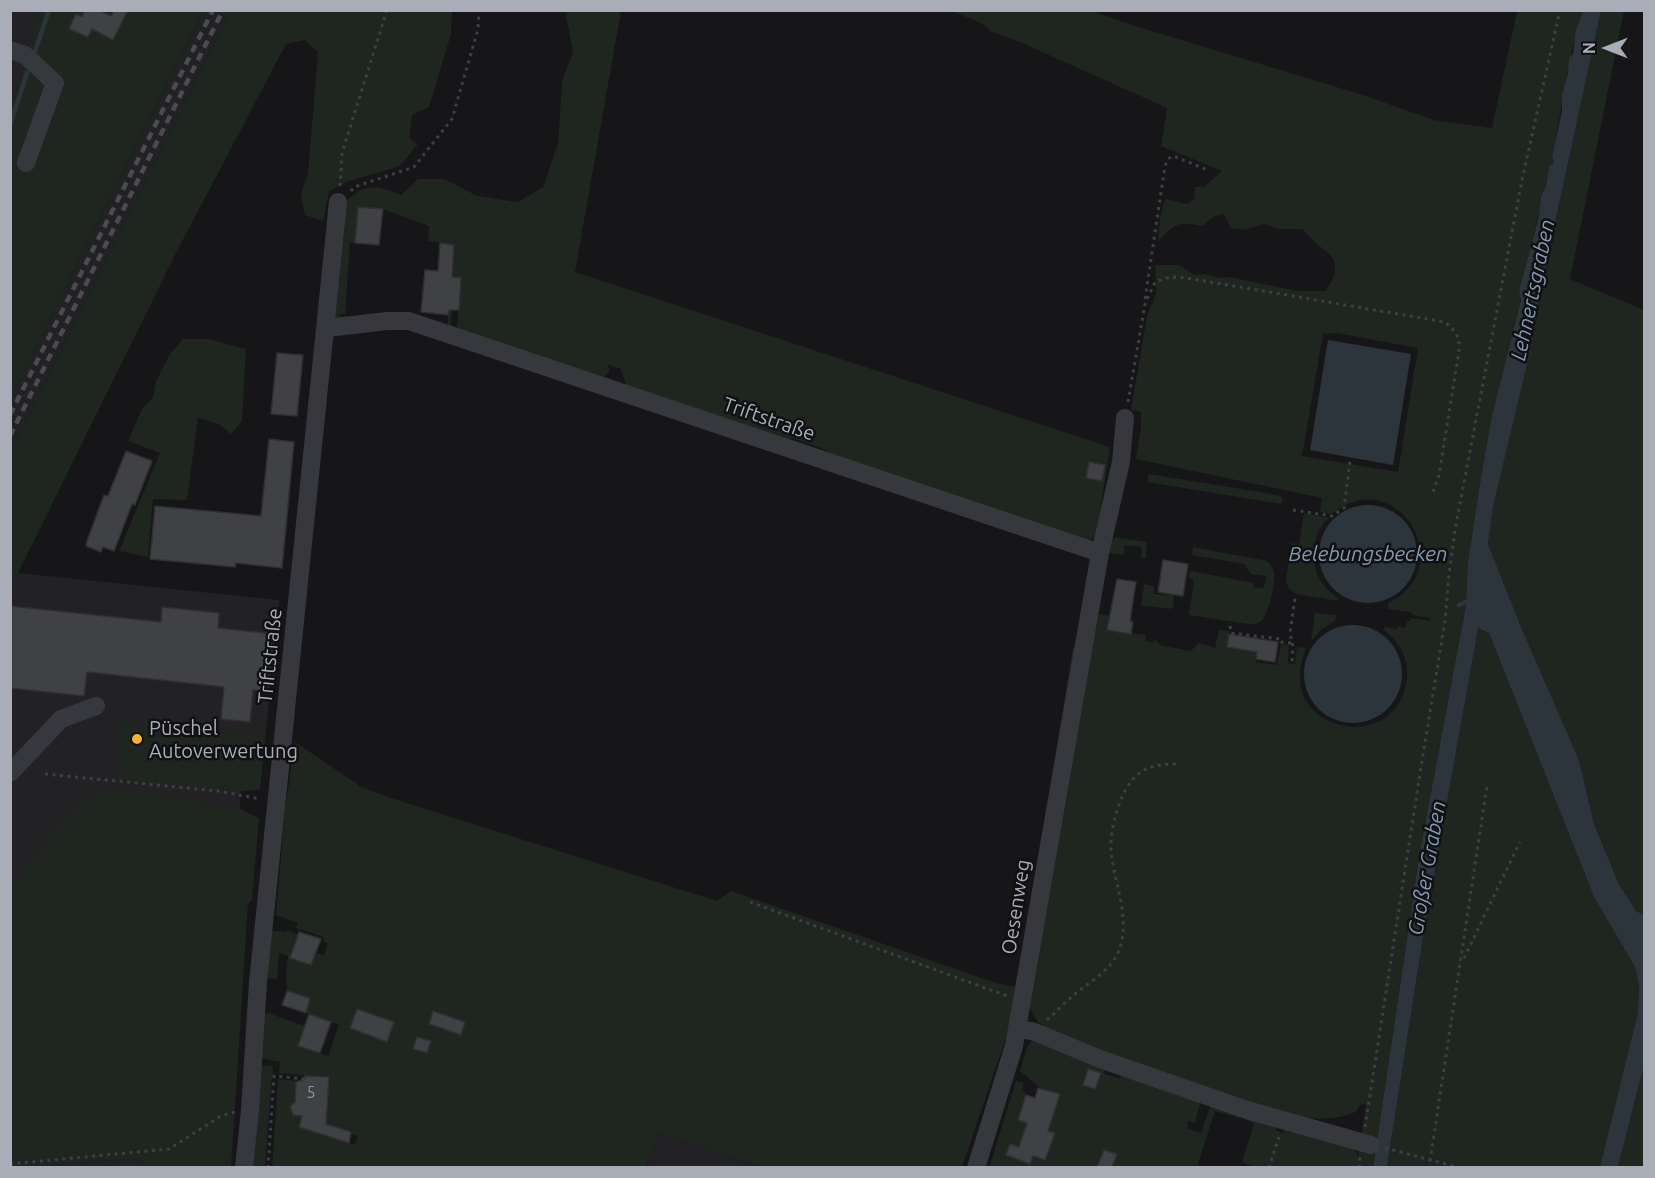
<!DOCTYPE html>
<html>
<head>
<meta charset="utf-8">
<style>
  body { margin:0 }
  #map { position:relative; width:1655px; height:1178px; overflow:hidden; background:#161618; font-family:Ubuntu,sans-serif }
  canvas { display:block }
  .frame { position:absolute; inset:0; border:12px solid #a8adb8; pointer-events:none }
  .north { position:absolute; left:1577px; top:18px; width:60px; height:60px; -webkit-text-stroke:4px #111113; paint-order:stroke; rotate:270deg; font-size:16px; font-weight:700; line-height:24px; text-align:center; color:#a8adb8 }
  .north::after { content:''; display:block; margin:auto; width:21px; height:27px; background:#a8adb8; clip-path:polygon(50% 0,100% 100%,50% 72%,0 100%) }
</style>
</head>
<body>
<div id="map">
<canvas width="1655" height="1178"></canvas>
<div class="frame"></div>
<div class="north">N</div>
</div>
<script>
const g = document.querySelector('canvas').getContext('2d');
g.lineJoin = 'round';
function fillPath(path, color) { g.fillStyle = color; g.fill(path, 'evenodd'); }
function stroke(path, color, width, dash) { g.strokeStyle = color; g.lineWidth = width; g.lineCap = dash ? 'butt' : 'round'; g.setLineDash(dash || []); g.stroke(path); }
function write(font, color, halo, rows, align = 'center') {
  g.font = font + ' Ubuntu,sans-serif'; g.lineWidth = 5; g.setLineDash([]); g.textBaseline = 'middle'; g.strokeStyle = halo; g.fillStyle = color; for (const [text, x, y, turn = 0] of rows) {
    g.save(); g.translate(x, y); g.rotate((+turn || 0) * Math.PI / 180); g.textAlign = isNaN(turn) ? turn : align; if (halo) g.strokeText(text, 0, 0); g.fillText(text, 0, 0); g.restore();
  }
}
fillPath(new Path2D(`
  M11 11H40L23 62V69L11 106Z
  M203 11H231L11 452V397Z
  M18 573 279 600 260 789 241 791 240 809 259 818 30 864 11 886V580Z
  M659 1133 763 1167 646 1168Z
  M141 1158 146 1167 49 1168V1165Z`), '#222225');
fillPath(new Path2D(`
  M40 11H203L11 397V106L23 69V62Z
  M231 11H452L451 34 429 107 412 115 409 138 418 144 400 166 349 181 329 191 323 221 305 215 301 193 308 174 318 52 305 40 286 44 178 249 18 573 11 580V452Z
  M568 11H621L575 272 1110 447 1097 532 1092 539 1082 541 835 460 826 450 793 438 779 441 628 388 621 372V369L607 364 610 371 603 378 457 329 461 278H455L450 331 447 330 454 245 428 241 429 226 383 209 358 207 355 243H350L345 314H340L339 321 334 320 346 202C364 182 378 185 401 195L418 179H444L477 196 518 202 543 187 558 144 562 81 573 52 566 16Z
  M952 11H1092L1132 25 1363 95 1434 120 1492 128 1517 11H1583C1567 58 1563 107 1552 156L1554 162 1549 167 1546 186 1541 196 1539 217 1519 290 1521 299 1492 415 1481 477 1468 561 1466 605 1420 851 1373 1167 1257 1168 1242 1162 1254 1123 1246 1120 1248 1117 1277 1125 1276 1130 1283 1133 1285 1127 1354 1147 1358 1157 1366 1104 1360 1105 1356 1112 1340 1117 1320 1119 1295 1116 1236 1100 1076 1045 1038 1022 1018 987 1011 1023 962 1167H763L659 1133 646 1167H272L278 1079 299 1081 296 1084 295 1103 290 1109 294 1115 325 1118 317 1077 279 1073 280 1062 261 1058 263 1014 268 1013 305 1026 298 1046 328 1056 339 1025 306 1013 310 998 287 991 286 975 288 956 279 953 277 979 267 978 272 931 286 932 287 930 298 935 291 958 311 965 316 953 324 955 328 943 324 942V937L296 928 298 923 276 915 285 810 295 742 363 788 394 799 717 901 731 891 996 983 1017 987 1073 648 1091 652 1099 614 1110 616 1108 630 1146 635 1145 641 1153 642 1155 639 1160 645 1191 651 1199 643 1215 648 1219 630 1228 631 1229 635 1257 650 1256 662 1277 665 1281 644 1289 645 1288 663 1295 664 1297 647 1306 648C1304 653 1302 659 1301 665 1287 735 1400 754 1407 677 1409 658 1398 641 1384 630L1385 627 1397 629V626L1405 628 1407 621H1411V618L1430 621 1431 618 1412 615 1411 612 1388 609V603C1463 567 1395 461 1332 514L1320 512 1322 498 1136 459 1141 427V412L1131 410 1147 316 1156 294 1155 265H1179L1195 275 1204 274 1219 278 1230 277 1297 291H1326C1351 252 1321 256 1303 229H1279L1264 224 1244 230 1231 228 1224 214 1215 216 1202 226C1177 221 1174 223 1158 242L1160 219 1165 199 1188 204 1195 198V187H1204L1222 171 1161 146 1167 108 1020 42 992 32 981 23ZM1336 333 1418 348 1398 472 1302 456 1323 334ZM356 1009 393 1022 387 1041 350 1028ZM324 1123 351 1132V1134L358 1136 355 1145 307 1129Z
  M1601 11H1624L1570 279 1644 310V915L1636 911 1619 884 1594 824 1579 760 1521 627 1488 544 1493 507 1531 348 1540 292Z
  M183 339H208L246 349 242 421 231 434 219 424 198 418 187 500 153 499 148 557 119 551 160 453 128 441 142 409 153 397 156 381 170 354Z
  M1149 474 1278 495 1283 498 1281 504 1147 482Z
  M1304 513 1329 518C1311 533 1309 563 1322 583 1326 589 1333 594 1339 599V601L1296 594 1288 588 1286 579 1292 543 1299 544Z
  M1115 537 1147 542 1146 558H1141L1142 547 1125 545 1123 555 1109 553 1111 541Z
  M1193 547 1262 560C1267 561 1271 564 1273 569 1277 577 1269 614 1262 620 1258 624 1253 624 1248 624L1189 615 1194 581 1189 577 1190 571 1254 583 1253 587 1264 588 1266 576 1251 574 1244 564 1192 555Z
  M1144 584 1154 586V594L1174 595 1173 607 1170 609 1141 605Z
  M1315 613 1336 615 1335 621 1323 628 1311 641Z
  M1477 628 1489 633 1594 897 1635 967 1639 986 1638 1012 1600 1167 1387 1168 1425 925Z
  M121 724 265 734 260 789 241 791 117 779Z
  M115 787 240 809 259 818 252 900 248 904 231 1167H146L141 1158 49 1165V1167H11V886L68 814 88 799Z
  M1032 1041 1042 1042 1105 1068 1104 1074 1118 1078 1125 1075 1201 1100 1195 1123 1187 1121 1188 1129 1201 1133 1211 1103 1241 1114 1240 1118 1215 1111 1197 1167 989 1168 1016 1081 1024 1083 1022 1089 1026 1095 1018 1120 1027 1123 1023 1134 1044 1141 1054 1133 1048 1131 1060 1094 1039 1087 1020 1071 1027 1047Z
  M261 1065 273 1066 265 1167 253 1168Z
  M1644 1065V1167H1618Z`), '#1e261f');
fillPath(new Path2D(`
  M1583 11H1601L1540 292 1531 348 1493 507 1488 544 1521 627 1579 760 1594 824 1619 884 1636 911 1644 915V1065L1618 1167H1600L1638 1012 1639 986 1635 967 1594 897 1489 633 1478 628 1425 925 1387 1167 1373 1168 1420 851 1466 605 1468 561 1481 477 1492 415 1521 300 1519 290 1539 217 1541 196 1546 186 1549 167 1554 162 1552 156 1562 111V95L1568 73 1569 58 1573 54 1576 30Z
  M1328 340 1411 354 1393 465 1310 450Z
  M1319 554a49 49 0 1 1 98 0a49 49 0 1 1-98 0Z
  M1304 674a49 49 0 1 1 98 0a49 49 0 1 1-98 0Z`), '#2c353c');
stroke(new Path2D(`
  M35 51 49 10
  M10 125 27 73
  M1459 605 1470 600`), '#2c353c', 4.5);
const building = new Path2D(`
  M85 10H99L111 16 114 10H128L113 40 92 29 88 37 69 29 76 14 82 17Z
  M358 207 383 209 379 245 355 243Z
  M440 243 454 245 452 277 461 278 459 310H449L448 315 421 312 425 270 438 271Z
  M277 353 303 355 297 416 271 414Z
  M269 439 294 442 282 568 236 563 235 567 150 559 155 506 261 516Z
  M126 451 152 461 135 505 132 504 114 551 103 547 101 552 86 546 87 541 104 495 108 496Z
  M1089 462 1105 465 1102 481 1086 478Z
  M1163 560 1188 564 1183 596 1158 592Z
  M1117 579 1136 582 1130 621 1133 622 1131 634 1107 630Z
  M10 606 161 622 162 607 219 613 218 628 274 634 268 692 253 690 250 722 221 719 224 687 87 672 84 696 10 688Z
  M1229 634 1278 642 1275 662 1256 659 1257 652 1227 647Z
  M299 932 321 939 311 965 290 958Z
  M287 991 310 998 306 1013 282 1005Z
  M357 1009 394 1022 387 1042 350 1028Z
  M433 1011 465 1022 461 1035 429 1024Z
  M309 1014 331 1022 320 1053 298 1046Z
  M417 1037 431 1041 427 1053 413 1049Z
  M1088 1069 1101 1073 1095 1089 1083 1085Z
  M305 1076 329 1077 326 1124 351 1132 349 1143 299 1127 302 1116 293 1115 290 1107 295 1102 296 1082 305 1079Z
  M1038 1088 1060 1094 1048 1131 1055 1133 1045 1160 1033 1156 1030 1164 1006 1155 1010 1144 1019 1147 1027 1123 1018 1120 1026 1095 1035 1098Z
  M1104 1150 1117 1154 1112 1167H1097Z`);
fillPath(building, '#404145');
stroke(building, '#303034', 1.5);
stroke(new Path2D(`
  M340 186 342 153 387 10
  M351 191 354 187 414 167 452 119 478 29 479 10
  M1145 299 1165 166 1168 159 1173 156 1208 170
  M1128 402 1145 304 1155 282 1170 277 1187 278 1445 322C1456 331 1460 337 1459 351L1439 475 1433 492
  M1293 510 1332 516 1344 508 1350 461
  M1230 626 1231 633 1280 639V642L1292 643
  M1292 661 1293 647 1290 633 1295 598
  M45 774 218 791 261 799
  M750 902 1007 996
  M1464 958 1520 842
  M1047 1020C1056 1012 1064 1003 1074 995 1088 983 1108 972 1117 955 1133 922 1114 884 1111 851 1110 831 1116 810 1124 793 1136 769 1151 764 1176 764
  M1365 1127 1421 767 1445 621 1449 574 1456 524 1522 180 1560 10
  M1385 1148 1461 1168
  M1430 1161 1487 786
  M10 1164 169 1149 221 1116 235 1112
  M268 1168 274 1076 305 1079
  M1269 1168 1279 1137
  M1359 1168 1360 1157`), '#3d3f44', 3, [3, 4.5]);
stroke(new Path2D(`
  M10 50 25 55 55 83 26 163
  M327 328 387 321H409L1100 553 1014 1046 976 1168
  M1100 553 1121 462 1125 418
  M10 773 61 719 96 706
  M1017 1028 1035 1032 1100 1059 1247 1110 1371 1145
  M244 1168 250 1110 258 982 338 202`), '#37383d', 18);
stroke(new Path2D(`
  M10 415 213 10
  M10 436 223 10`), '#4a4c52', 4.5, [8, 6]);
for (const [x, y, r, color] of [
  [137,739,6,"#f2b134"]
]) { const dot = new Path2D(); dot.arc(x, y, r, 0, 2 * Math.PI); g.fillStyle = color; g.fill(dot); stroke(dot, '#111113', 2); }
write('16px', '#8e929b', null, [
  ["5",311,1093]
]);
write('20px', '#a8adb8', '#111113', [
  ["Triftstraße",769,419,19],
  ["Triftstraße",270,656,-84],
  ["Oesenweg",1016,907,-81]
]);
write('20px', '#a8adb8', '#111113', [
  ["Püschel",149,728],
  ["Autoverwertung",149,751]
], 'left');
write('italic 21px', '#7f9bb3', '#111113', [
  ["Lehnertsgraben",1533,290,-78],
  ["Belebungsbecken",1368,554],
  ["Großer Graben",1427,868,-80]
]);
</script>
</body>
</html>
